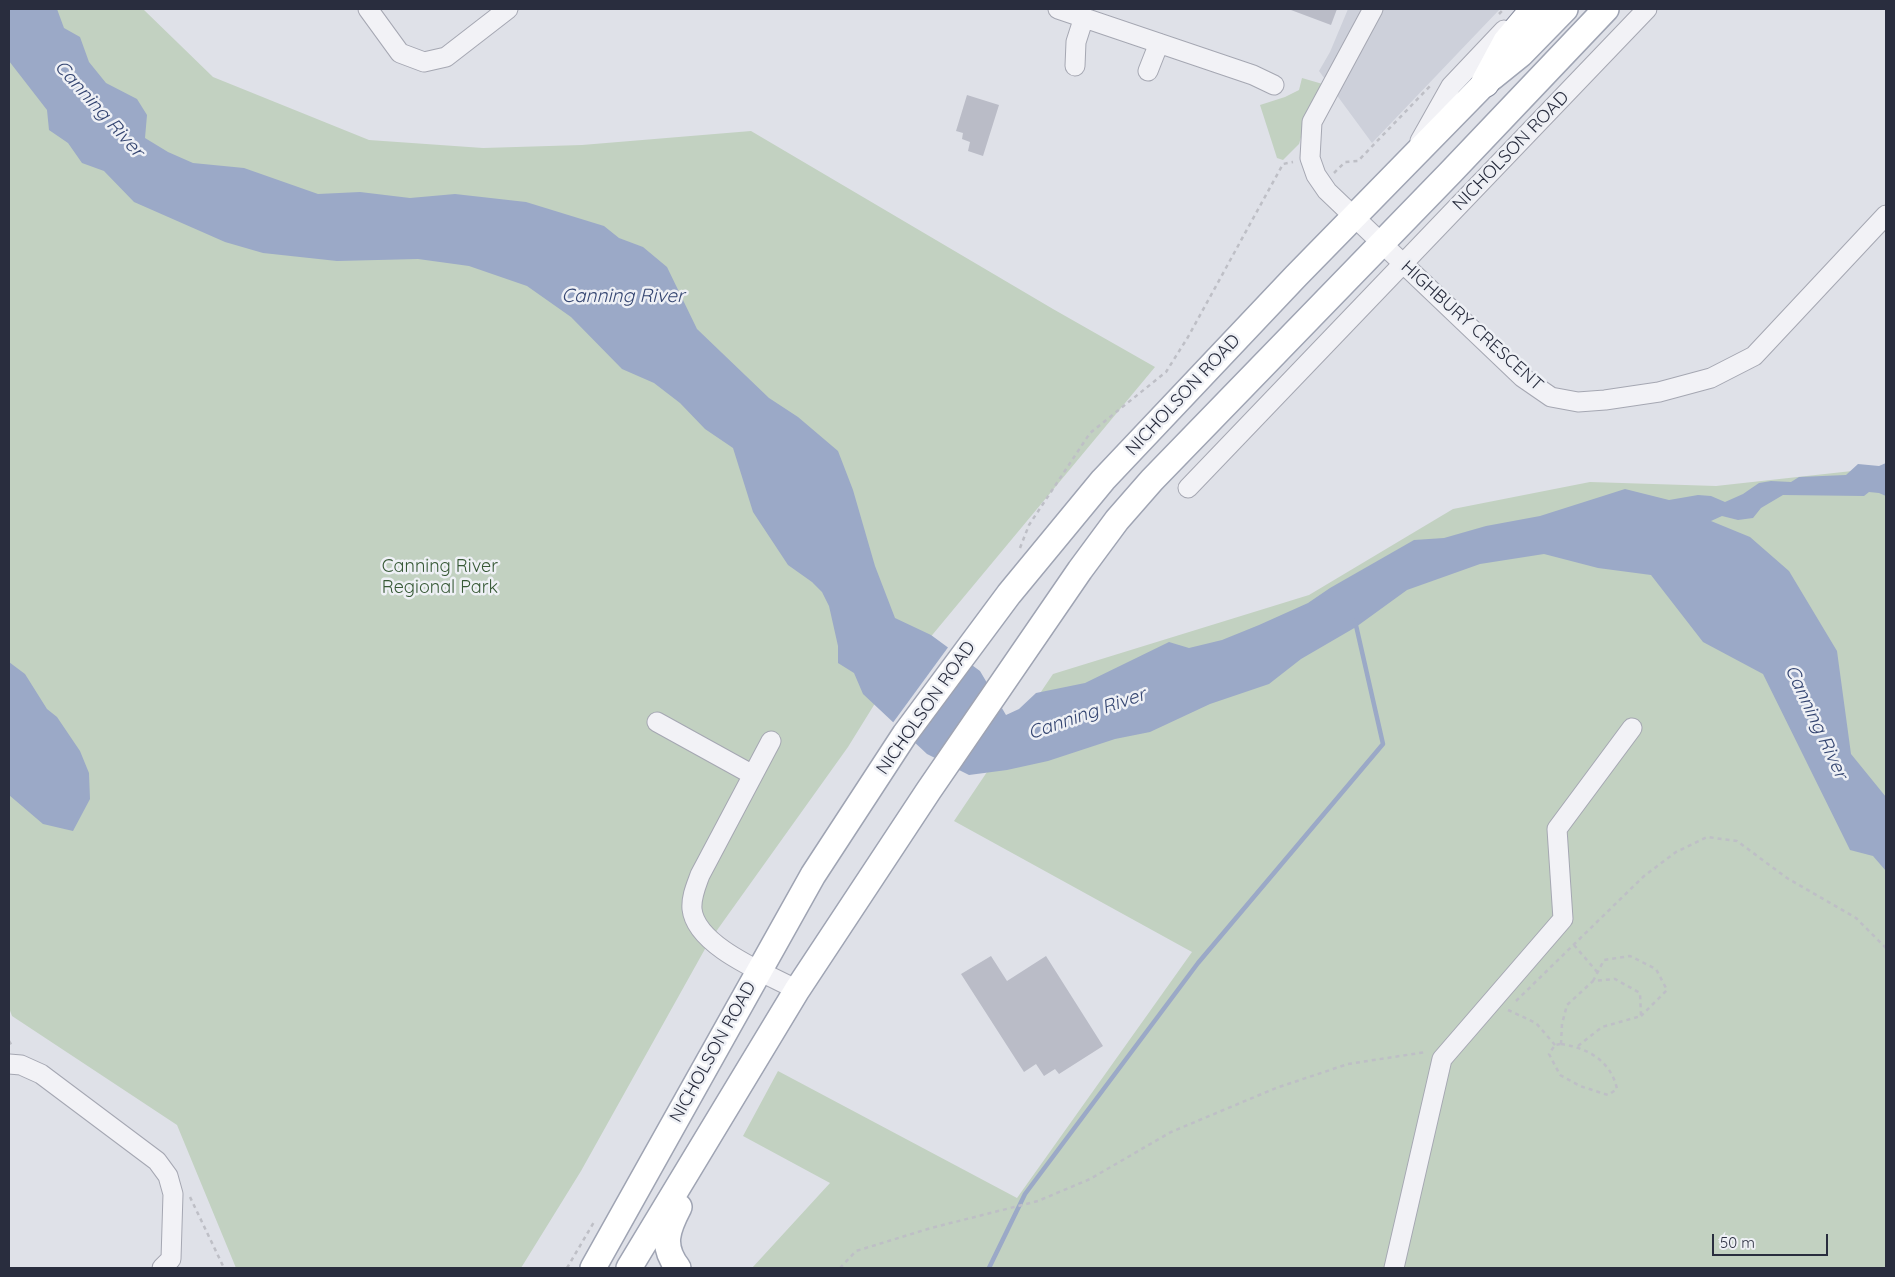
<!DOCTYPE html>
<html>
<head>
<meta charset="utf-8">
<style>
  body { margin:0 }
  #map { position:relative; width:1895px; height:1277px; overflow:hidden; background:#dfe1e8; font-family:Quicksand,sans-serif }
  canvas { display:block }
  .frame { position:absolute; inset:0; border:10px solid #292d3e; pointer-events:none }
  .scale { position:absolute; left:1712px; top:1234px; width:116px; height:22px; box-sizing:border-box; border:2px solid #292d3e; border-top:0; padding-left:6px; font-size:15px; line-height:18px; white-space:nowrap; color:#292d3e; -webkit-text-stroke:4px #eef0f5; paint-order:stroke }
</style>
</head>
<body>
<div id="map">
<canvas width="1895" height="1277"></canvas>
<div class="frame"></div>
<div class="scale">50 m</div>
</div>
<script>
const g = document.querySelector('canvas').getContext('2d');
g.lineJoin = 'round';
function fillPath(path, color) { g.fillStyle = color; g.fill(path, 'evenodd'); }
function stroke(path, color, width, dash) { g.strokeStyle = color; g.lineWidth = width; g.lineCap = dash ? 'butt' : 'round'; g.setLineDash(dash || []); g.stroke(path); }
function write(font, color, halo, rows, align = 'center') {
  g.font = font + ' Quicksand,sans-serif'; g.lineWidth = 5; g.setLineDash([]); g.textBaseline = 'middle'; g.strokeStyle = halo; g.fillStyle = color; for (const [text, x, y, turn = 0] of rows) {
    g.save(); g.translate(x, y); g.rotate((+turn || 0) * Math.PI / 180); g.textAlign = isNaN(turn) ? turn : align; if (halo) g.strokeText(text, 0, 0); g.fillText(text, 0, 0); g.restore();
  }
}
fillPath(new Path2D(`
  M1348 9H1500L1372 143 1319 71 1330 52Z`), '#cdd0da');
fillPath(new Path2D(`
  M9 9H143L213 77 369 140 483 148 582 145 751 131 1053 309 1155 367 874 705 848 747 710 940 581 1171 521 1268H236L177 1125 12 1016 9 1008Z
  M1302 78 1326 85 1308 114 1299 144 1283 160 1277 158 1260 105 1285 97 1299 90Z
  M1852 471 1886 477V1268H752L830 1183 743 1136 778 1071 1017 1198 1192 952 954 821 1053 674 1309 595 1453 509 1590 482 1716 486Z`), '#c2d1c1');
fillPath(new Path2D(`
  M9 9H57L64 28 80 37 89 62 106 83 137 99 147 115 145 138 168 152 193 163 244 168 318 194 360 192 410 198 455 194 526 202 604 226 619 238 643 247 667 267 697 329 769 398 798 417 838 451 853 490 875 566 895 618 931 635 980 671 1006 715 1019 709 1036 693 1085 683 1169 642 1189 648 1222 640 1259 625 1308 603 1330 588 1414 540 1444 538 1486 526 1540 516 1625 489 1669 500 1698 495 1711 496 1725 502 1743 494 1759 483 1771 481 1791 482 1799 477 1846 475 1858 464 1879 466 1886 463V496L1879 493 1869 492 1864 496 1783 495 1761 508 1753 518 1738 520 1722 516 1711 521 1750 537 1789 571 1837 651 1851 754 1886 797V871L1873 856 1850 850 1763 674 1703 642 1651 575 1598 568 1544 554 1480 564 1407 590 1356 627 1301 659 1269 684 1210 704 1150 732 1115 739 1048 761 1007 770 969 775 927 754 863 694 854 673 838 663V646L829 606 822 592 812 582 788 565 753 512 733 448 705 429 680 403 654 383 622 369 571 317 527 286 469 266 418 259 337 261 263 253 225 242 134 202 104 171 82 163 68 143 49 130 47 110 9 61Z
  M9 662 25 674 47 709 57 717 80 751 89 773 90 799 73 831 43 824 9 795Z`), '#9ba9c7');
fillPath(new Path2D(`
  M949 646 971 661 911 743 892 724Z`), '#dfe1e8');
stroke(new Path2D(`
  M989 1268 1025 1194 1198 963 1383 744 1355 621`), '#9ba9c7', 4.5);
fillPath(new Path2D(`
  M1292 9H1337L1331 25 1291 10Z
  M967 95 999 105 983 156 968 151 970 142 962 139 963 133 956 131Z
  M991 956 1007 981 1046 956 1103 1046 1059 1074 1055 1069 1044 1076 1036 1064 1024 1072 961 974Z`), '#babcc7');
const minor = new Path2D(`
  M368 9 400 53 424 62 446 57 508 9
  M1058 9 1253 75 1274 85
  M1373 9 1312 122 1310 158 1316 175 1327 191 1522 377 1551 397 1578 402 1605 400 1659 392 1711 378 1754 356 1886 215
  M1075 66 1076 42 1084 17
  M1148 71 1159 43
  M1420 141 1451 86 1504 30
  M1188 488 1647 9
  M657 722 753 775
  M771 741 700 875C696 886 691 897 692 909 696 947 768 974 797 990
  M9 1064 21 1065 41 1074 157 1161 168 1176 173 1194 171 1259 162 1268
  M1394 1268 1442 1059 1563 919 1557 829 1632 728`);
const major = new Path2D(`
  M593 1268 813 875 905 734 1009 594 1103 480 1296 276 1485 83 1521 54 1565 9
  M629 1268 797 990 929 790 1080 570 1117 520 1152 480 1450 173 1606 9
  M678 1268C661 1246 667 1230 679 1207`);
const highway = new Path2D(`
  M1485 83 1507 42 1535 9`);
stroke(minor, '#a5a7b2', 21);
stroke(major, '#9fa4b3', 28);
stroke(highway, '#878c9e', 30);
stroke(new Path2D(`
  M1499 14 1504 9
  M1334 173 1345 162 1358 161 1432 84
  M1020 548 1029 525 1090 433 1166 372 1188 337 1283 164 1293 162
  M1574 945 1598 973
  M1593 981 1604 960 1630 956 1656 969 1667 990 1641 1016
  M1516 1001 1644 876 1676 852 1707 837 1737 841 1787 878 1856 918 1886 948
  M1508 1010 1536 1023 1555 1045
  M9 1041 12 1046
  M1561 1044 1562 1024 1567 1005 1593 981 1615 979 1640 993 1641 1016 1602 1027 1578 1046
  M1561 1044C1588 1048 1611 1061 1617 1089L1608 1095 1580 1086 1560 1075 1549 1054 1555 1045Z
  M190 1197 224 1268
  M567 1268 594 1222
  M840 1268 856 1251 931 1228 1038 1201 1090 1179 1171 1132 1276 1088 1348 1064 1426 1052`), '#bebfc6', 2.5, [4, 4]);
stroke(minor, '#f2f2f6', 19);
stroke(major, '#fff', 25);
stroke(highway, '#fff', 28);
write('18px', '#292d3e', '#eef0f5', [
  ["NICHOLSON ROAD",1511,151,-46],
  ["HIGHBURY CRESCENT",1472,326,42],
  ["NICHOLSON ROAD",1183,395,-47],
  ["NICHOLSON ROAD",926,708,-55],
  ["NICHOLSON ROAD",713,1052,-61]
]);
write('18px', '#375936', '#eef0f5', [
  ["Canning River",440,567],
  ["Regional Park",440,588]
]);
write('italic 19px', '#344571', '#eef0f5', [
  ["Canning River",99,109,48],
  ["Canning River",623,296],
  ["Canning River",1087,714,-19],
  ["Canning River",1816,722,65]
]);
</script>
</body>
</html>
